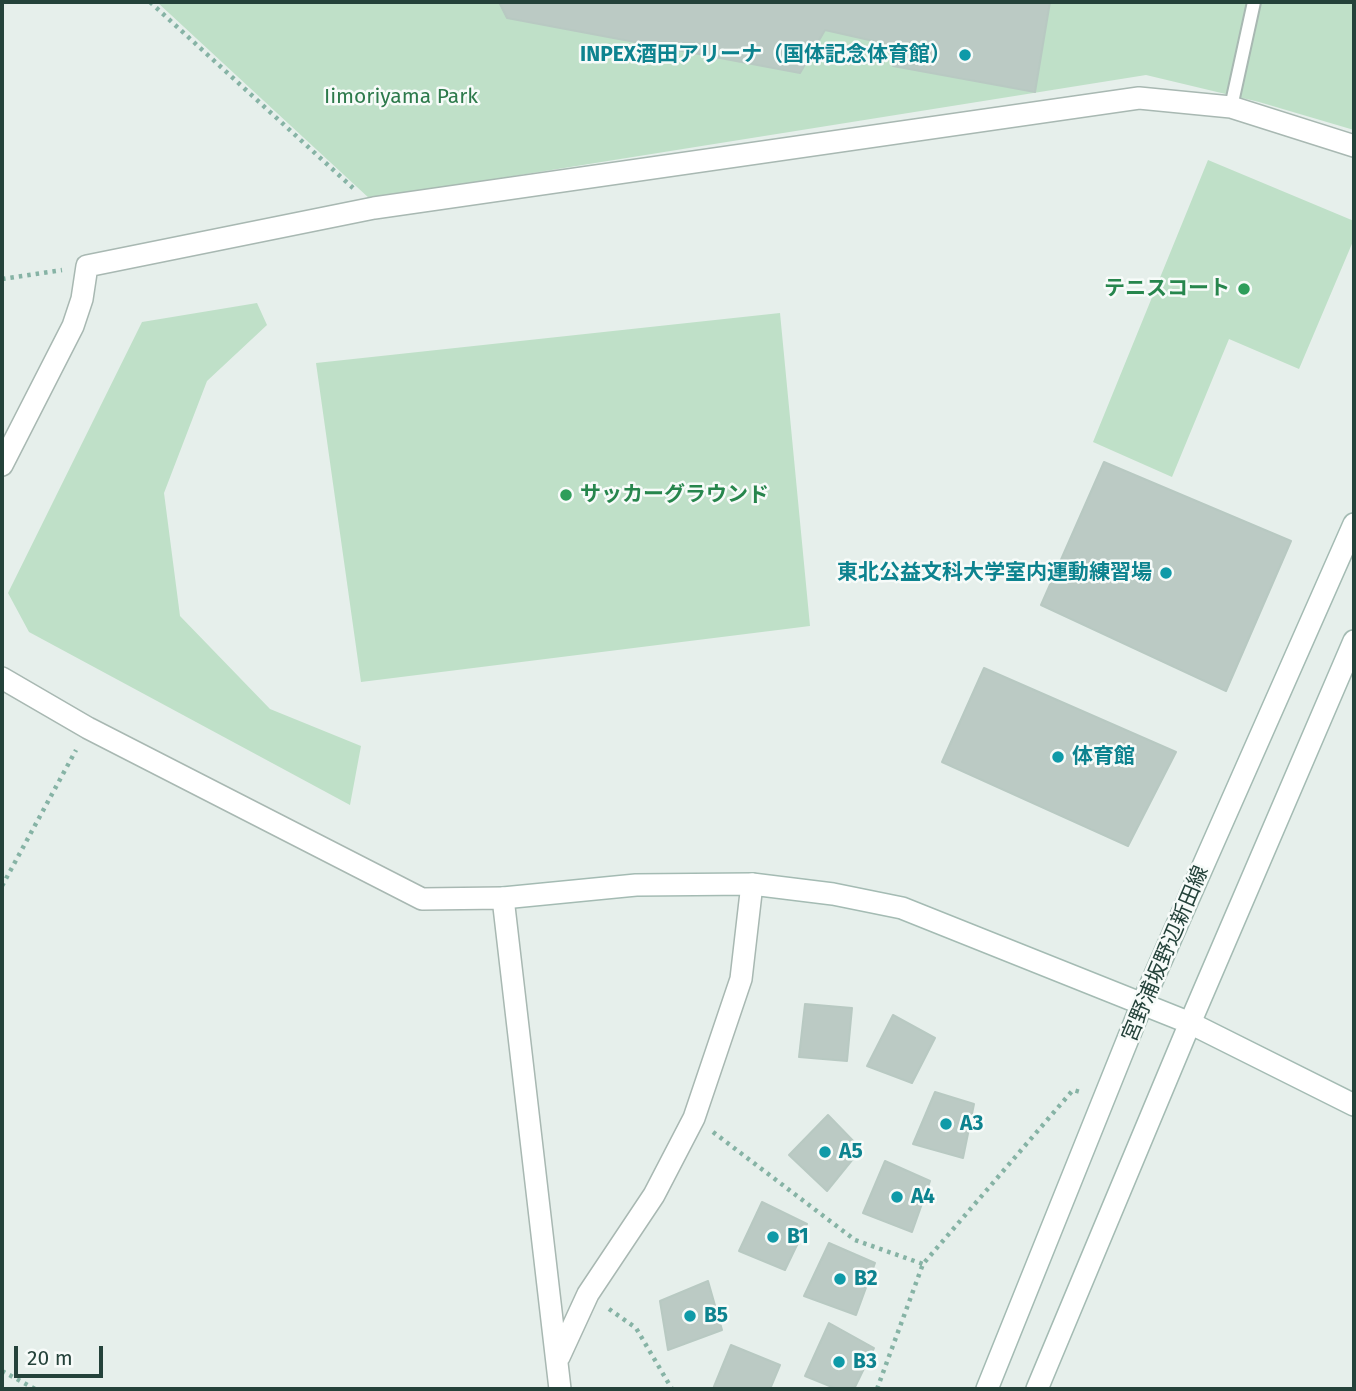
<!DOCTYPE html>
<html>
<head>
<meta charset="utf-8">
<style>
  body { margin:0 }
  #map { position:relative; width:1356px; height:1391px; overflow:hidden; background:#e6efeb; font-family:"Fira Sans",sans-serif }
  canvas { display:block }
  .frame { position:absolute; inset:0; border:4px solid #24423a; pointer-events:none }
  .scale { position:absolute; left:14px; top:1346px; width:89px; height:32px; box-sizing:border-box; border:4px solid #24423a; border-top:0; padding-left:9px; font-size:21px; line-height:24px; white-space:nowrap; color:#24423a; -webkit-text-stroke:5px #f7fbf9; paint-order:stroke }
</style>
</head>
<body>
<div id="map">
<canvas width="1356" height="1391"></canvas>
<div class="frame"></div>
<div class="scale">20 m</div>
</div>
<script>
const g = document.querySelector('canvas').getContext('2d');
g.lineJoin = 'round';
function fillPath(path, color) { g.fillStyle = color; g.fill(path, 'evenodd'); }
function stroke(path, color, width, dash) { g.strokeStyle = color; g.lineWidth = width; g.lineCap = dash ? 'butt' : 'round'; g.setLineDash(dash || []); g.stroke(path); }
function write(font, color, halo, rows, align = 'center') {
  g.font = font + ' "Fira Sans","Noto Sans JP",sans-serif'; g.lineWidth = 5; g.setLineDash([]); g.textBaseline = 'middle'; g.strokeStyle = halo; g.fillStyle = color; for (const [text, x, y, turn = 0] of rows) {
    g.save(); g.translate(x, y); g.rotate((+turn || 0) * Math.PI / 180); g.textAlign = isNaN(turn) ? turn : align; if (halo) g.strokeText(text, 0, 0); g.fillText(text, 0, 0); g.restore();
  }
}
fillPath(new Path2D(`
  M157 2H1354V130L1259 102 1146 75 370 199Z
  M1208 160 1354 221V239L1299 369 1229 339 1172 477 1093 442Z
  M257 303 267 325 207 381 164 493 180 616 270 709 361 746 350 805 29 632 8 593 142 322Z
  M780 313 810 626 361 682 316 363Z`), '#bfe0c8');
const building = new Path2D(`
  M499 2H1050L1035 92 893 66 887 44 825 30 800 73 507 18Z
  M1104 462 1291 541 1226 691 1041 605Z
  M984 668 1176 752 1128 846 942 762Z
  M805 1004 852 1008 847 1061 799 1057Z
  M893 1015 935 1038 912 1083 867 1066Z
  M935 1092 974 1104 963 1158 913 1144Z
  M828 1115 861 1149 827 1191 789 1155Z
  M885 1161 930 1181 912 1232 863 1213Z
  M762 1202 807 1224 785 1270 739 1251Z
  M829 1243 875 1263 856 1315 804 1296Z
  M708 1281 722 1330 668 1350 660 1301Z
  M829 1323 874 1348 854 1389H837L805 1376Z
  M731 1345 780 1365 770 1389H713Z`);
fillPath(building, '#bbcac4');
stroke(building, '#b8c9c2', 2);
const lane = new Path2D(`
  M1231 107 1254 2`);
const street = new Path2D(`
  M2 465 73 326 82 299 87 266 374 208 1139 98 1231 107 1354 146
  M2 678 88 728 422 899 503 898 560 1389
  M559 1357 588 1294 654 1195 694 1118 741 979 752 884`);
const secondary = new Path2D(`
  M503 898 636 885 752 884 833 894 902 908 1190 1023 1354 1105
  M987 1389 1142 1004 1354 524
  M1037 1389 1190 1023 1354 641`);
stroke(lane, '#a8b8b2', 16);
stroke(street, '#a8b8b2', 24);
stroke(secondary, '#a4bbb3', 24);
stroke(new Path2D(`
  M150 2 353 188
  M2 279 62 270
  M2 886 76 750
  M713 1132 855 1240 923 1264
  M609 1309 636 1328 672 1389
  M2 1371 35 1389
  M877 1389 923 1264 1073 1090 1080 1092`), '#86b3a5', 4.5, [3.5, 5]);
stroke(lane, '#fff', 12);
stroke(street, '#fff', 21);
stroke(secondary, '#fff', 21);
for (const [x, y, r, color] of [
  [965,55,7,"#0f9aa8"],
  [1244,289,7,"#2e9e5b"],
  [566,495,7,"#2e9e5b"],
  [1166,573,7,"#0f9aa8"],
  [1058,757,7,"#0f9aa8"],
  [946,1124,7,"#0f9aa8"],
  [825,1152,7,"#0f9aa8"],
  [897,1197,7,"#0f9aa8"],
  [773,1237,7,"#0f9aa8"],
  [840,1279,7,"#0f9aa8"],
  [690,1316,7,"#0f9aa8"],
  [839,1362,7,"#0f9aa8"]
]) { const dot = new Path2D(); dot.arc(x, y, r, 0, 2 * Math.PI); g.fillStyle = color; g.fill(dot); stroke(dot, '#f7fbf9', 2.5); }
write('bold 21px', '#0d838f', '#f7fbf9', [
  ["INPEX酒田アリーナ（国体記念体育館）",951,55,"right"],
  ["東北公益文科大学室内運動練習場",1152,573,"right"],
  ["体育館",1072,757],
  ["A3",960,1124],
  ["A5",839,1152],
  ["A4",911,1197],
  ["B1",787,1237],
  ["B2",854,1279],
  ["B5",704,1316],
  ["B3",853,1362]
], 'left');
write('21px', '#2d7a4b', '#f7fbf9', [
  ["Iimoriyama Park",401,97]
]);
write('bold 21px', '#27864d', '#f7fbf9', [
  ["テニスコート",1230,289],
  ["サッカーグラウンド",580,495,"left"]
], 'right');
write('21px', '#24423a', '#f7fbf9', [
  ["宮野浦坂野辺新田線",1166,954,-67]
]);
</script>
</body>
</html>
